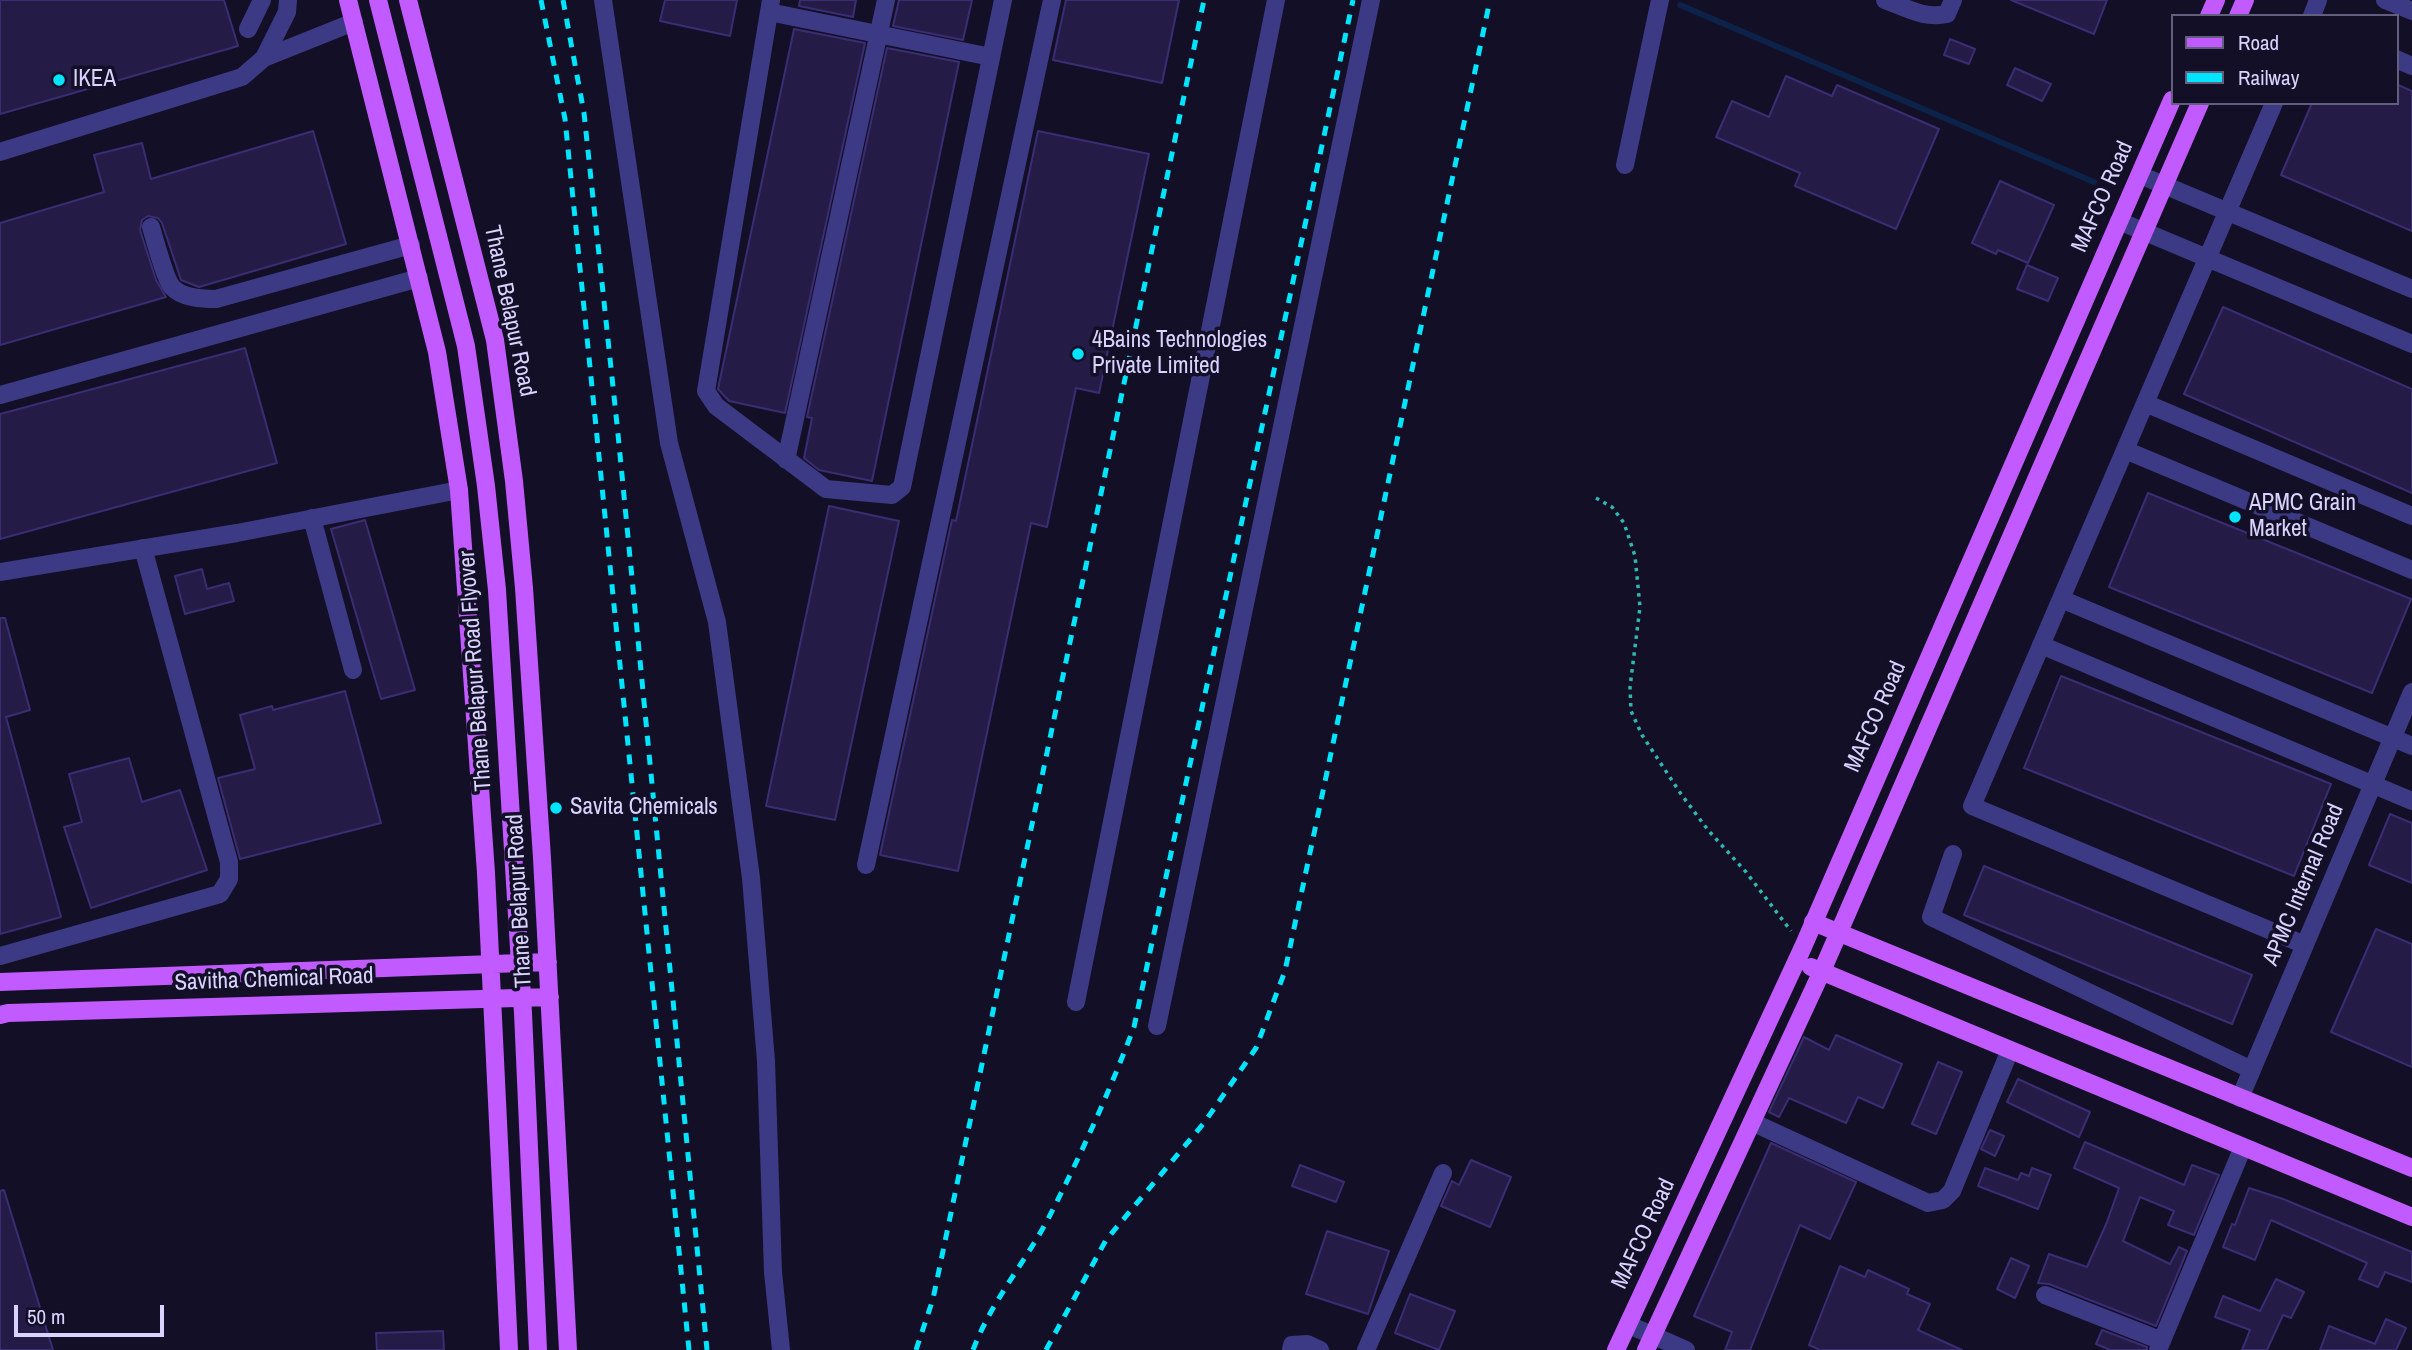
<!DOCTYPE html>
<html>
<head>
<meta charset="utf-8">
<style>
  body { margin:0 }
  #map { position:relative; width:2412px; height:1350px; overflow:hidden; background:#130f26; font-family:"Archivo Narrow",sans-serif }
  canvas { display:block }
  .legend { position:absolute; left:2171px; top:14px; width:228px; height:91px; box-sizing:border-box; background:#130f26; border:2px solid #625e7d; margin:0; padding:9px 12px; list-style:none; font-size:21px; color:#d9d4ff }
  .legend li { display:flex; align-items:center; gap:14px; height:35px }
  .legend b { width:35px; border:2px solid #625e7d }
  .scale { position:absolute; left:14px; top:1305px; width:150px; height:32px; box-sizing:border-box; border:4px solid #d9d4ff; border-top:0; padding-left:9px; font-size:21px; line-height:24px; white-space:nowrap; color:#d9d4ff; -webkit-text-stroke:5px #130f26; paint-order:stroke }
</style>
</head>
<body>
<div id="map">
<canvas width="2412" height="1350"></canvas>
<ul class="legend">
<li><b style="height:9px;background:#c25bff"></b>Road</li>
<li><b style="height:9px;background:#00e5ff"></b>Railway</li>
</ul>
<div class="scale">50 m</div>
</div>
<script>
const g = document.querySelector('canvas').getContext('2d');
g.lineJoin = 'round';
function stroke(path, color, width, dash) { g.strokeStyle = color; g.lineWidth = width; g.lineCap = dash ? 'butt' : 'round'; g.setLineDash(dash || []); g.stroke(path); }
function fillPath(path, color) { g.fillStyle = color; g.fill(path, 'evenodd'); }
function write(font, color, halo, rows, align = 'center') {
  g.font = font + ' "Archivo Narrow",sans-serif'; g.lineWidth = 7; g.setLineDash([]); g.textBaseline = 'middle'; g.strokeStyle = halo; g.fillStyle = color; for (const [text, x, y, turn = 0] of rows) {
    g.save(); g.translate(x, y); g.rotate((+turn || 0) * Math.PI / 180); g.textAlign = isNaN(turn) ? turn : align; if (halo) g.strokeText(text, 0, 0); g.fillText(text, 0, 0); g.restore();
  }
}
stroke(new Path2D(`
  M1680 5 2094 182`), '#0c2248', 6);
const building = new Path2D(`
  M0 0H224L238 46 0 114Z
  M665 0H737L730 36 660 21Z
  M800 0H856L853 17 799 6Z
  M899 0H972L963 40 893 26Z
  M1066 0H1179L1162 83 1053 60Z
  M2011 0H2107L2094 34Z
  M794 29 865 43 785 413 729 401 718 389Z
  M1950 39 1975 49 1969 64 1944 55Z
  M887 48 959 62 872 481 819 470 804 458 812 418 807 417Z
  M2015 68 2051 84 2042 101 2007 85Z
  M1786 76 1832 96 1837 85 1939 129 1896 229 1795 186 1800 173 1716 137 1732 101 1769 117Z
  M2396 84 2412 91V231L2281 175 2312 103H2396Z
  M313 131 346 244 199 287 181 280 162 223 158 218 148 216 142 220 140 230 156 280 166 297 0 345V223L104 192 94 155 142 143 151 179Z
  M1038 131 1149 154 1099 393 1076 388 1047 527 1031 523 958 871 880 855 952 520 956 521Z
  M2000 181 2054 205 2028 263 1998 250 1996 254 1972 243Z
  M2027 265 2058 278 2048 301 2017 289Z
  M2223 307 2412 389V493L2184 394Z
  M245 348 277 463 0 539V414Z
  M2148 493 2411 599 2372 693 2109 587Z
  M829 506 899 521 835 820 766 806Z
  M365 520 415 690 381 699 331 529Z
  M202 569 207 589 229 583 234 601 185 614 175 576Z
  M0 618H5L30 710 6 717 61 917 0 934Z
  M2061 676 2331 784 2294 876 2024 768Z
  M345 691 381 823 240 859 218 778 255 769 240 715 272 706 273 710Z
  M129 758 142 802 180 790 207 870 91 908 64 827 82 822 69 774Z
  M2390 814 2412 823V883L2369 865Z
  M1984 866 2252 975 2232 1024 1964 915Z
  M2376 929 2412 944V1067L2331 1032Z
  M1836 1035 1902 1064 1883 1108 1858 1097 1846 1123 1789 1098 1779 1117 1769 1112 1804 1037 1829 1050Z
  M1938 1062 1962 1072 1936 1134 1912 1124Z
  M2018 1079 2090 1112 2079 1137 2007 1102Z
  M1990 1130 2004 1136 1995 1156 1981 1149Z
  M2085 1142 2184 1185 2192 1165 2219 1175 2194 1235 2168 1225 2174 1211 2140 1197 2123 1241 2170 1264 2179 1247 2187 1251 2156 1326 2049 1284 2038 1283 2049 1254 2087 1267 2107 1222 2119 1188 2074 1168Z
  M1771 1143 1856 1182 1830 1239 1800 1225 1750 1350H1725L1732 1332 1694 1316Z
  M1471 1160 1511 1177 1490 1227 1441 1206 1452 1181 1459 1185Z
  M1300 1165 1344 1182 1336 1202 1292 1186Z
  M1985 1168 2018 1180 2021 1173 2029 1176 2032 1168 2051 1175 2038 1209 1978 1186Z
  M2249 1188 2283 1199 2412 1252V1282L2385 1272 2378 1287 2359 1279 2367 1263 2271 1220 2255 1260 2223 1247 2232 1224 2235 1225Z
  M4 1190 53 1350H0V1191Z
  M1327 1231 1389 1251 1368 1314 1306 1294Z
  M2011 1258 2029 1266 2015 1298 1997 1289Z
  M1840 1266 1865 1277 1868 1270 1909 1289 1907 1294 1930 1304 1918 1330 1962 1350H1820L1809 1345Z
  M2276 1279 2304 1292 2291 1318 2283 1315 2267 1350H2242L2250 1330 2215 1317 2223 1296 2260 1311Z
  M1410 1294 1455 1311 1439 1350 1395 1333Z
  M2386 1319 2406 1328 2396 1350H2320L2329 1326 2375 1344Z
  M2102 1330 2147 1347V1350H2110L2096 1344Z
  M443 1331 444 1350H377L376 1333Z`);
fillPath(building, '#241b47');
stroke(building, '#3b2d73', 2);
stroke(new Path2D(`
  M1596 498 1612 507 1624 523 1635 556 1640 607 1630 687 1631 711 1642 735 1681 794 1708 830 1746 872 1791 931`), '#2fb8b0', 3.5, [3.5, 5]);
stroke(new Path2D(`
  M603 0 669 443 717 622 751 878 766 1061 773 1272 781 1350
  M771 0 706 391 716 406 826 489 892 495 902 487 1003 0
  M1885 0C1906 8 1925 19 1947 14L1953 0
  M2385 0 2412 11
  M769 12 991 57
  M2312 16 2318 0
  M248 29 262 0
  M264 58 287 12 288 0
  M2396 59 2412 66
  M2274 103 1972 806 2305 945
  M0 152 242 77 264 58 354 22
  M1625 165 1660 0
  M2140 175 2412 289
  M2119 221 2412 344
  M151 227C155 240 165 279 172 287 182 298 202 299 216 299L411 245
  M0 395 419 278
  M2145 403 2412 516
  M2125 450 2412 570
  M786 460 886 0
  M312 518 353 670
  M0 572 237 533 459 490
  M2061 599 2412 746
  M2041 645 2412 801
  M1953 854 1931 917 2252 1070
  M866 865 1052 0
  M0 956 220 894 229 879V862L143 548
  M1076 1002 1276 0
  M1157 1026 1371 0
  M2240 1098 2412 692
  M1752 1122 1928 1203 1943 1200 1952 1191 2010 1050
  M2045 1295 2162 1341
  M1629 1325 1686 1350
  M1291 1350 1292 1345 1307 1344 1320 1350
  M1366 1350 1443 1173
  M2158 1350 2243 1147`), '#3d3a85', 18);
stroke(new Path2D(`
  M348 0 437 352 459 490 486 873 509 1350
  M408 0 495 340 514 481 524 588 542 858 568 1350
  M2209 16 2216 0
  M2238 16 2245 0
  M1813 922 2412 1168
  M1811 967 2412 1217
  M0 982 548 962
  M0 1015 8 1013 550 997
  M1616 1350 1803 947 2172 100
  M1646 1350 1822 971 2200 103`), '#c25bff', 18);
stroke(new Path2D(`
  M541 0 565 119 689 1350
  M563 0 584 113 618 434 707 1350
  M916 1350 933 1299 1204 0
  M973 1350C991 1302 1024 1264 1048 1219 1080 1157 1109 1093 1134 1027L1353 0
  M1046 1350 1106 1240 1204 1123 1256 1048 1285 971 1490 0`), '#00e5ff', 5, [10, 9]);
stroke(new Path2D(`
  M378 0 466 346 486 486 497 590 523 1013 538 1350`), '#c25bff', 18);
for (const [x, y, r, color] of [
  [59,80,7,"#00e5ff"],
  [1078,354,7,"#00e5ff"],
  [2235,517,7,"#00e5ff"],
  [556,808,7,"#00e5ff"]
]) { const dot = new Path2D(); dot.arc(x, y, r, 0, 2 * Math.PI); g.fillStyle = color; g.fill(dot); stroke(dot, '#130f26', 2.5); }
write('23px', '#d9d4ff', '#130f26', [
  ["IKEA",73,80],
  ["4Bains Technologies",1092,341],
  ["Private Limited",1092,367],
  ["APMC Grain",2249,504],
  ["Market",2249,530],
  ["Savita Chemicals",570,808]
], 'left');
write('23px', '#d9d4ff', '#130f26', [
  ["MAFCO Road",2103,197,-66],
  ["Thane Belapur Road",509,311,78],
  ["Thane Belapur Road Flyover",476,671,-94],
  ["MAFCO Road",1876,717,-66],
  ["APMC Internal Road",2304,885,-67],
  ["Thane Belapur Road",520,901,-93],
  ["Savitha Chemical Road",274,980,-2],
  ["MAFCO Road",1644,1234,-65]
]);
</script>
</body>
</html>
